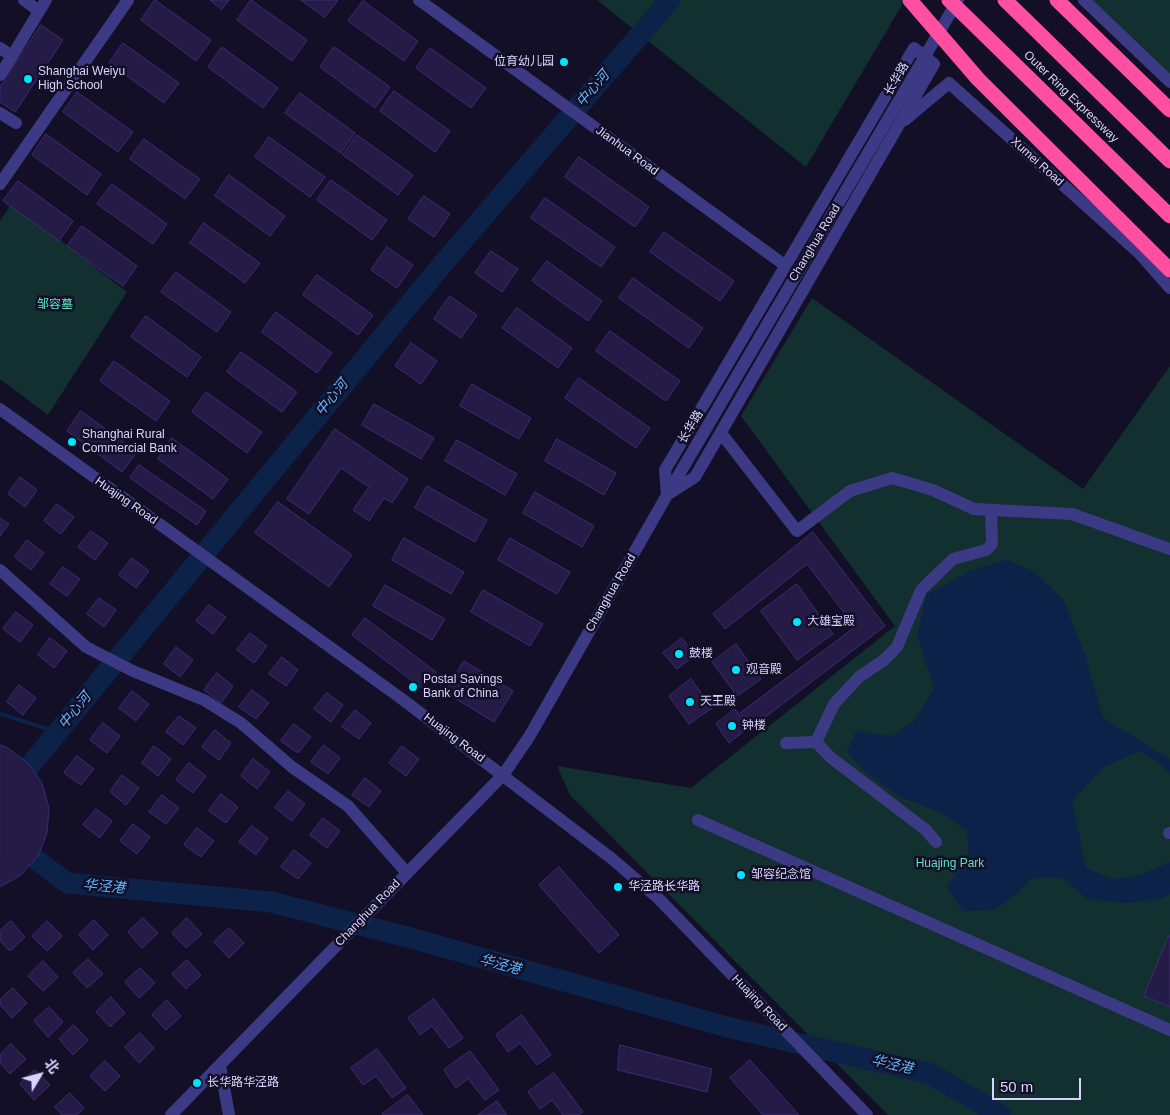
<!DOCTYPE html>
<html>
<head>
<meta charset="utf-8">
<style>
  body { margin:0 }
  #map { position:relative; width:1170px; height:1115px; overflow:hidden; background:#130f26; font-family:Helvetica,"Noto Sans SC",sans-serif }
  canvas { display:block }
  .north { position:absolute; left:15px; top:1050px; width:50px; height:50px; -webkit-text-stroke:4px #130f26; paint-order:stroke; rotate:53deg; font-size:14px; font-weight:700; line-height:20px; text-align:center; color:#d9d4ff }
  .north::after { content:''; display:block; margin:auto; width:18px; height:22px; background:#d9d4ff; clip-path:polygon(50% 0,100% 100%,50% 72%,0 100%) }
  .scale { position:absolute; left:992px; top:1078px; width:89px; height:22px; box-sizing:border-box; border:2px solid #d9d4ff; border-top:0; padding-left:6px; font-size:15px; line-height:18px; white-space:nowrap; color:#d9d4ff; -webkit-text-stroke:4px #130f26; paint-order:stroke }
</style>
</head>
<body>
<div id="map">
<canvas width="1170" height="1115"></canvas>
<div class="north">北</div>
<div class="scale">50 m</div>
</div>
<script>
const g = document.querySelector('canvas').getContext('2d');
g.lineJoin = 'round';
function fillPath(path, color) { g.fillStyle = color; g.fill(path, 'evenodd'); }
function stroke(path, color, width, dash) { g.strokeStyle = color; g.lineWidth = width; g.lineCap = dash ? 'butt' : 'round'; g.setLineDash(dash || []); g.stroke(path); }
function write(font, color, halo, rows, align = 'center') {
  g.font = font + ' Helvetica,"Noto Sans SC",sans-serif'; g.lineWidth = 5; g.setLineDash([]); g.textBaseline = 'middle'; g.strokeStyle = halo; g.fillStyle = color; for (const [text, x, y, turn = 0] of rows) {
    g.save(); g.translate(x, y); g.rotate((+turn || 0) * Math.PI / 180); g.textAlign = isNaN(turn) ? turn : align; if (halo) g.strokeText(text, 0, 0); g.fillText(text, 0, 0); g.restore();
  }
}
fillPath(new Path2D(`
  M597 0H905L806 167Z
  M1084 0H1170V82Z
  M12 203 127 292 48 415 0 379V221Z
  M812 298 1083 489 1170 366V1115H888L570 795 557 766 691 788 895 626 741 416Z`), '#12302f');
fillPath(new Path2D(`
  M1007 560 1033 571 1063 599 1085 655 1103 718 1170 759V773L1159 763 1140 751 1104 767 1072 801 1086 868 1113 879 1140 875 1170 862V894L1164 898 1127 903 1087 899 1062 878H1033L1013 897 994 910 963 911 947 887 969 855 967 830 937 811 897 795 866 773 847 752 856 731 892 736 915 720 934 688 917 636 926 595 971 570Z`), '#0c2248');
stroke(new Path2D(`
  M0 714 57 732`), '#0c2248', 4);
stroke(new Path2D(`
  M0 802 446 260 670 0
  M0 832 67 883 271 902 411 938 727 1027 931 1074 1001 1115`), '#0c2248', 21);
const building = new Path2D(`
  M155 0 211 40 196 61 141 20Z
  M210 0H229L222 9Z
  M251 0 307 40 292 61 237 20Z
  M301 0H338L325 17Z
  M363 1 418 41 404 61 348 21Z
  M41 25 63 40 15 112 0 102V87Z
  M123 43 179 83 164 103 109 63Z
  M222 47 278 88 263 108 208 67Z
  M334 47 390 87 375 108 320 67Z
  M430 48 486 88 471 108 416 68Z
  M394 91 450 131 435 152 380 111Z
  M77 92 133 132 118 152 63 112Z
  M300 93 355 133 341 153 285 113Z
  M46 134 101 174 87 195 32 155Z
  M357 135 413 175 398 195 343 155Z
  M269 137 325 177 310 197 255 157Z
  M144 139 200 179 185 199 130 159Z
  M579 157 649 207 635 227 565 177Z
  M229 175 285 216 270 236 215 196Z
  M331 180 387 220 372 240 317 200Z
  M18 181 73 221 59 241 3 201Z
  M112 184 167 224 153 244 97 204Z
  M424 196 450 214 434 237 408 219Z
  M545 198 615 247 601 267 531 218Z
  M204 223 260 263 245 283 190 243Z
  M82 226 137 266 123 286 67 246Z
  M664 232 734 281 720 301 650 252Z
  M387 247 413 265 397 288 371 270Z
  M491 251 518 269 502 292 475 273Z
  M547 261 602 301 588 321 532 281Z
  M176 272 231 312 217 332 161 292Z
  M317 275 373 315 358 335 303 295Z
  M633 278 703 328 689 348 619 298Z
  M450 296 477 315 461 338 434 319Z
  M517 308 572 348 558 368 502 328Z
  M276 312 332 353 317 373 262 332Z
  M146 316 201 357 187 377 131 337Z
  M610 331 680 381 666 401 596 351Z
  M411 343 437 361 421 384 395 366Z
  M241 352 297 392 282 412 227 372Z
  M114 361 170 401 156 421 100 381Z
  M579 378 650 428 636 448 565 398Z
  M472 384 531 418 519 439 460 406Z
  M206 392 262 432 247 453 192 412Z
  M374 404 434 438 421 459 362 425Z
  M81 411 137 452 122 472 67 431Z
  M335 429 408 479 392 503 384 498 369 521 353 510 369 487 341 468 309 514 287 499Z
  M172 438 228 479 213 499 158 459Z
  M557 439 616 473 604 495 545 461Z
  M457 440 517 474 505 495 445 461Z
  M139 465 206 511 197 525 130 478Z
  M20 477 37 490 25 507 8 494Z
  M427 486 487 520 475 542 415 508Z
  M535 492 594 526 582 547 523 513Z
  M278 502 352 555 329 587 255 533Z
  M57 504 74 517 61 534 44 521Z
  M0 518 9 524 0 536Z
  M91 531 108 543 95 560 78 547Z
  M813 532 885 626 751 728 740 713 855 627 807 564 725 629 713 614Z
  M404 538 464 572 451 594 392 560Z
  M510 538 570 572 557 594 498 560Z
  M27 540 44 553 31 570 15 557Z
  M132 558 149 571 136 588 119 575Z
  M63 567 80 579 67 596 50 584Z
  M797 584 833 634 797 660 761 611Z
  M385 585 445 619 432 640 373 606Z
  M483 590 543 624 530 646 471 612Z
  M99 598 116 610 104 627 87 614Z
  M209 605 226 617 213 634 196 621Z
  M16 612 33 625 20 642 3 629Z
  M365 618 436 672 423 689 352 635Z
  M250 633 267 646 254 663 237 650Z
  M50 638 67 651 54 668 38 655Z
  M682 638 695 655 677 669 663 653Z
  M736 644 761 679 737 696 712 662Z
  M176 647 193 660 180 677 164 664Z
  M282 657 298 670 286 686 269 674Z
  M464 661 513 691 494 722 445 692Z
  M217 673 233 686 221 703 204 690Z
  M691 679 712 708 689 724 669 696Z
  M19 685 36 698 23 715 7 702Z
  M252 690 269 703 256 719 239 707Z
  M132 691 149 704 136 721 119 708Z
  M327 693 343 705 331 722 314 709Z
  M735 709 748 728 729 743 716 724Z
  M355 710 371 723 359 739 342 727Z
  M179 716 196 728 183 745 166 732Z
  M103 723 120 736 107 753 90 740Z
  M294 724 311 737 298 753 281 741Z
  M215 730 231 743 219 760 202 747Z
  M0 745 8 748 28 763 42 783 49 808 47 833 38 856 21 875 0 887Z
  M324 745 340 758 328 774 311 762Z
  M154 746 171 759 158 776 142 763Z
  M402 746 419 759 406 776 389 763Z
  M77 756 94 769 81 785 64 773Z
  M253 759 270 772 257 789 241 776Z
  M189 763 206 776 193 793 176 780Z
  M122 775 139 788 126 805 110 792Z
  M365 778 381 791 369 807 352 795Z
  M288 791 305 804 292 821 275 808Z
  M221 794 238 807 226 823 209 811Z
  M162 795 179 808 166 824 149 812Z
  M96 809 112 821 100 838 83 825Z
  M323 818 340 831 327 848 310 835Z
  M133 824 150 837 137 854 120 841Z
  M252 826 268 838 256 855 239 842Z
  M197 828 214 841 201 857 184 845Z
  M294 850 311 863 298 879 281 867Z
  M559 867 619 935 599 953 539 885Z
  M143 918 158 933 142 948 128 932Z
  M187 918 202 934 186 948 172 933Z
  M94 920 108 935 93 950 79 935Z
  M11 921 25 937 10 951 0 941V931Z
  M47 921 62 936 47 951 32 936Z
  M229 928 244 943 229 958 214 942Z
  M1169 936H1170V1007L1144 996Z
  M88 959 103 974 87 988 73 973Z
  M187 960 201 975 186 989 172 974Z
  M43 961 58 977 43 991 28 976Z
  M140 968 155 983 139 998 125 982Z
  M13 988 27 1003 12 1018 0 1005V1000Z
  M111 997 125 1013 110 1027 96 1012Z
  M434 999 463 1038 449 1048 432 1026 420 1035 408 1018Z
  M167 1000 181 1016 166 1030 152 1015Z
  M49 1007 63 1022 48 1037 34 1021Z
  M522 1015 551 1055 537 1065 520 1043 508 1052 496 1035Z
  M74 1025 88 1040 73 1055 59 1039Z
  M140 1033 154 1048 139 1063 125 1047Z
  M11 1044 26 1059 10 1074 0 1063V1055Z
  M620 1045 712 1069 707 1092 618 1070Z
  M377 1049 406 1088 392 1098 376 1076 363 1085 351 1068Z
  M470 1051 499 1090 485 1100 468 1079 456 1088 444 1070Z
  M750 1060 799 1115H763L730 1078Z
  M105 1061 120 1076 105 1091 90 1076Z
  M35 1070 50 1085 34 1100 20 1084Z
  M554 1073 583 1112 578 1115H563L552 1100 540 1109 528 1092Z
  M70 1093 84 1108 77 1115H62L55 1107Z
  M408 1095 423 1115H383L382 1114Z
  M497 1101 507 1115H478Z`);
fillPath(building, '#241b47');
stroke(building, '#3b2d73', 1);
stroke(new Path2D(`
  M24 0 39 11
  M419 0 786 266
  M1084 0 1170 82
  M0 48 12 56 0 75
  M914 48 934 64 695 477 667 495 665 470Z
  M12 56 46 0
  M0 113 16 123
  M905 120 949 83 1139 253 1170 288
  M0 184 128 0
  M0 409 402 699 611 858 659 899 867 1115
  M721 433 797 531 850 491 892 478 933 490 974 509 1072 514 1170 549
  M0 570 86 647 133 671 204 700 241 723 292 767 348 806 407 873
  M786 743 816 742
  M698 820 1170 1030
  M1169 833H1170
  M936 842 926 830 830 757 816 742 834 704 859 677 884 660 897 647 921 590 953 559 986 550 992 544 991 510
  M220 1065 229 1115
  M171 1115 503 775 529 737 667 495 958 0`), '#3d3a85', 12);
stroke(new Path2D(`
  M910 0 978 79 1170 270
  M949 0 1170 216
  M1005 0 1170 161
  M1057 0 1170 110`), '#ff4fa3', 15);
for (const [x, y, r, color] of [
  [564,62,5,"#00e5ff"],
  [28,79,5,"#00e5ff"],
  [72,442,5,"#00e5ff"],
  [797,622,5,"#00e5ff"],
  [679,654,5,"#00e5ff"],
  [736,670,5,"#00e5ff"],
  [413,687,5,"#00e5ff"],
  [690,702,5,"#00e5ff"],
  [732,726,5,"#00e5ff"],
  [741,875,5,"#00e5ff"],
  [618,887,5,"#00e5ff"],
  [197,1083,5,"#00e5ff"]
]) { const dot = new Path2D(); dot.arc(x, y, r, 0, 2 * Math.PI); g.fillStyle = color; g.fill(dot); stroke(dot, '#130f26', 2); }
write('12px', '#d9d4ff', '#130f26', [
  ["位育幼儿园",554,62,"right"],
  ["Shanghai Weiyu",38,72],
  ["High School",38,86],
  ["Shanghai Rural",82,435],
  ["Commercial Bank",82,449],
  ["大雄宝殿",807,622],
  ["鼓楼",689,654],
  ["观音殿",746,670],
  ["Postal Savings",423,680],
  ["Bank of China",423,694],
  ["天王殿",700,702],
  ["钟楼",742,726],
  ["邹容纪念馆",751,875],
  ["华泾路长华路",628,887],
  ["长华路华泾路",207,1083]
], 'left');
write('12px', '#d9d4ff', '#130f26', [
  ["长华路",897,79,-60],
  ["Outer Ring Expressway",1071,97,44],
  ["Jianhua Road",627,151,36],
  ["Xumei Road",1037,162,42],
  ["Changhua Road",815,243,-59],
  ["长华路",691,427,-59],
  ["Huajing Road",126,501,35],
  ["Changhua Road",611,593,-60],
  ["Huajing Road",454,738,37],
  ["Changhua Road",368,913,-46],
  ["Huajing Road",759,1003,46]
]);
write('12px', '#5fe0c0', '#130f26', [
  ["邹容墓",55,305],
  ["Huajing Park",950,864]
]);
write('italic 14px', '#62b6ff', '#130f26', [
  ["中心河",593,89,-49],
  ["中心河",332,398,-51],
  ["中心河",75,711,-51],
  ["华泾港",104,887,5],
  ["华泾港",500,965,15],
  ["华泾港",892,1065,13]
]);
</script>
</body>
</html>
